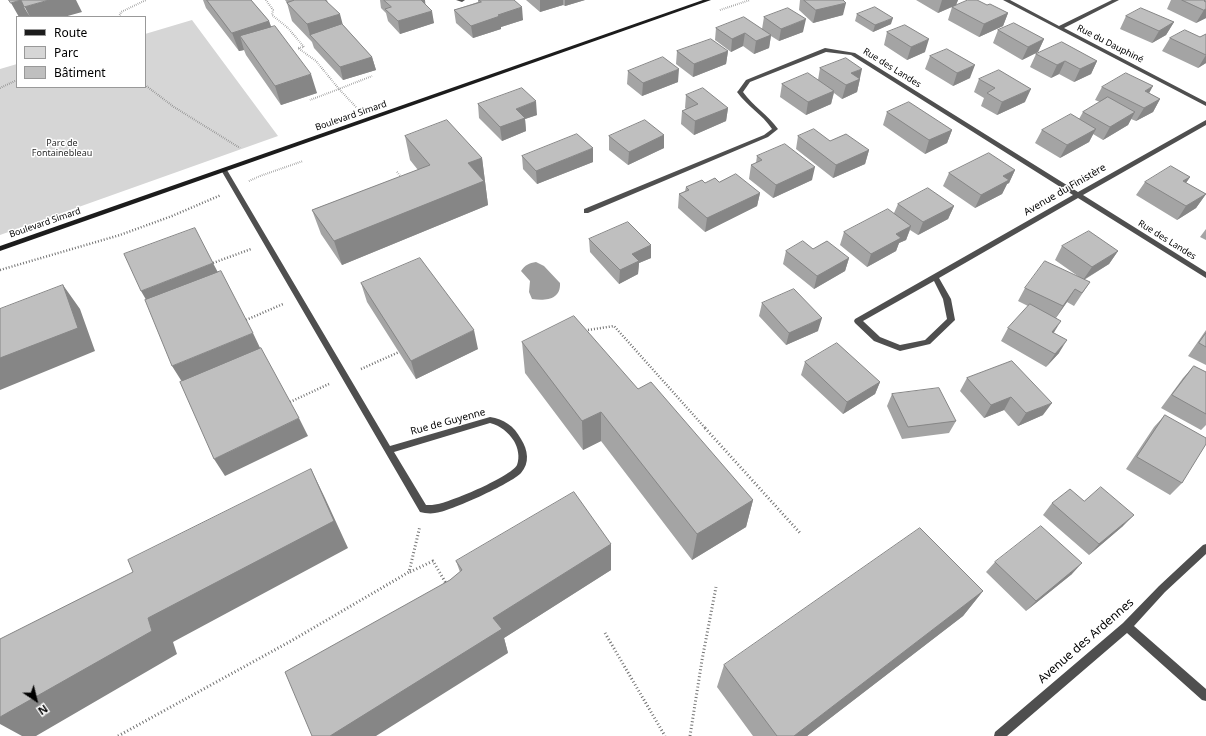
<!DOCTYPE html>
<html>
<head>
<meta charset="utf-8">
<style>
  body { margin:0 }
  #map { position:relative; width:1206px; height:736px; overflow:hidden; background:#fff; font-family:"Noto Sans",sans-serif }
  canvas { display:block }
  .legend { position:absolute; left:16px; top:16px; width:130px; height:72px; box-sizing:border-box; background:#fff; border:1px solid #999; margin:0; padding:5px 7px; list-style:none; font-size:12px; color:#000 }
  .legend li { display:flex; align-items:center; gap:8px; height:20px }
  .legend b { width:20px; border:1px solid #999 }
  .north { position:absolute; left:16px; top:680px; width:40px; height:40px; -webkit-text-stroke:3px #fff; paint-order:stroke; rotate:145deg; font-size:11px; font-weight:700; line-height:16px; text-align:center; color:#000 }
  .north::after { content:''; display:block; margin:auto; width:14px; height:18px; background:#000; clip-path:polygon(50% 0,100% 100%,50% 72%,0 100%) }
</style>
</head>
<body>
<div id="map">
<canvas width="1206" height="736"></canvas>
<ul class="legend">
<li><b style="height:5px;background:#1c1c1c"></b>Route</li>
<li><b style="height:11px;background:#d6d6d6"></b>Parc</li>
<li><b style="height:11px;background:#bfbfbf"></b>Bâtiment</li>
</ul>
<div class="north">N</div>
</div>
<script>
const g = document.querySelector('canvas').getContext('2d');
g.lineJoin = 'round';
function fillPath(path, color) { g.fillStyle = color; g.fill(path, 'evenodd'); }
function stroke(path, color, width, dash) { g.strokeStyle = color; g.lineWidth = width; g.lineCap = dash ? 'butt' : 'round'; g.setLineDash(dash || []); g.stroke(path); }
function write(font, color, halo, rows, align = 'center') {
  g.font = font + ' "Noto Sans",sans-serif'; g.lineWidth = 3; g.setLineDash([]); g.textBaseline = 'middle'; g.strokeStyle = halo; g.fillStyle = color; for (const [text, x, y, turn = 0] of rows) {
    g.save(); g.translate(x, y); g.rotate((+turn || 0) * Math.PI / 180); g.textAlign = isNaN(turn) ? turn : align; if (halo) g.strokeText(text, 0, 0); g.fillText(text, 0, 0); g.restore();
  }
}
fillPath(new Path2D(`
  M192 20 278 136 0 235V69L17 64V87H145V34Z`), '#d6d6d6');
fillPath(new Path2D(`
  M536 262 544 266 560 283C561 300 545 301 532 299L529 292 530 281 521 271C525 265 529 263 536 262Z`), '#9d9d9d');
stroke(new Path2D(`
  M266 0 273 10 272 15 288 28 304 47 298 48 316 61 339 89 310 100
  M720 10 750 0
  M119 17 121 12 146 0
  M145 85 174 107 240 148
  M0 88 17 80
  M356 107 339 89 372 76
  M397 172 402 178
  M260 176 303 161
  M249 181 260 176`), '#717171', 2, [0.5, 1.5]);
stroke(new Path2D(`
  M213 263 251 249
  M0 270 120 235 172 216 221 195
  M246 320 283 304
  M588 330 614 326 706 429
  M361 369 399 352
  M290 402 329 384`), '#717171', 2.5, [1, 2]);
stroke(new Path2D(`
  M705 428 800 533
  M410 572 433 561 447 585
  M605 633 665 736
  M118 736 291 641 409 572 420 526
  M690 736 702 660 716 587`), '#717171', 3, [1, 2.5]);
fillPath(new Path2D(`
  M456 0H465L462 2Z
  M1003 0H1010L1059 26 1112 0H1119L1064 28 1206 102V106Z
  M825 48 855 53 1078 192 1206 120V125L1083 195 1206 272V278L1078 198 939 278 951 299 955 320 930 344 900 351 874 341 855 323 854 321 855 319 1073 195 851 55 826 52 750 82 743 92C753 106 768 115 778 129L768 137 588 213H584V209L764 135 772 129C762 114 747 106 737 92L738 91 746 80ZM934 281 943 299 947 319 925 340 900 345 880 337 863 321Z
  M224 168 227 170 390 446 490 417C504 419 514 426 521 439 528 450 530 463 521 473 512 483 449 512 435 513 430 514 424 513 420 512L221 170ZM490 423C501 426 508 432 514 441 518 448 520 457 517 465 510 477 453 501 438 504 434 505 430 505 426 505L394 452Z
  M1206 544V554L1165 592 1134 626 1206 689V701L1202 700 1127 633 1007 736H994L995 732 1123 623 1159 586 1203 545Z`), '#4f4f4f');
fillPath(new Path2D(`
  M703 0H711L0 251V246Z`), '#1c1c1c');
fillPath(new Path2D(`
  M203 0H251L269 21 271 27 317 93 281 105 246 55 244 50 239 51 206 8Z
  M285 0H327L328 3 342 24 372 57 376 70 343 80 314 48 312 42 292 21 287 3Z
  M380 0H425V4L434 23 400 34 388 21 386 13 381 8Z
  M478 0H514L523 20 501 27V29L473 38 456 23 454 10 478 2Z
  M526 0H585L565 6 563 5 540 12Z
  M800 0H843V15L813 23 799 10Z
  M916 0H958L956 5H987L1008 13 1003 26 979 37 948 20 952 7 938 13Z
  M1171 0H1206V18L1196 23 1167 9Z
  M857 14 891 24 873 32 855 21Z
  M1126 16 1174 22 1166 35 1152 43 1120 29Z
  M764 17 803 32 779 41 771 36 769 48 754 54 743 46 731 52 715 40 716 28 762 29Z
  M998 30 1044 39 1038 52 1022 60 993 43Z
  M887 32 925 52 907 60 884 45Z
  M1206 34V63L1198 68 1162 51 1170 38 1200 37Z
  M677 51H728L726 64 693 77 676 64Z
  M1036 54 1097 61 1091 74 1074 82 1059 74 1051 78 1030 67Z
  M930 56 970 78 953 86 925 69Z
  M820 68 860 79 857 92 842 99 834 93 831 104 806 115 780 97 782 84 818 80Z
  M628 71 678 82 642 96 627 84Z
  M979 79 1025 102 997 115 981 106 984 98 974 92Z
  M1102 87 1149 93 1160 99 1153 112 1136 121 1131 119 1128 125 1103 140 1093 134 1089 142 1060 158 1035 143 1042 130 1079 119 1083 112 1100 102 1095 100Z
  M686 95 728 108 726 121 694 135 681 124 682 111 686 109 685 108Z
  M478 104 537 115 525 119 526 131 502 141 479 118Z
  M887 112 952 130 947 143 925 154 883 125Z
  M664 135V148L628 165 609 150V136Z
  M405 136 482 158 488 205 342 265 321 234 312 210 418 170 410 160Z
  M798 136 830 141 869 150 865 164 833 178 796 149Z
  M522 156 593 162 537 184 523 169Z
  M757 156 812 180 773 198 749 179 751 165 756 163Z
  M1015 170 1009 183 1007 184 1002 194 975 208 943 186 949 173Z
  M1190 177 1186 183 1206 194 1196 208 1177 220 1136 195 1145 182Z
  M705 183 760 193 757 206 705 232 678 208 679 194 685 191 686 187Z
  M898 204 954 206 948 219 918 235 910 230 906 240 899 243 896 251 867 267 840 245 844 232 894 213Z
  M1206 229V240L1200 237Z
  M589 239 651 245V258L639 263 638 274 619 284 590 252Z
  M1062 246 1118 251 1109 264 1084 280 1090 282 1074 306 1067 302 1056 318 1054 333 1059 353 1046 367 1001 341 1008 328 1028 306 1018 301 1025 288 1082 279 1055 260Z
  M813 249 849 258 845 271 814 289 783 264 786 251Z
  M361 283 478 349 416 379 367 302Z
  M762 303 818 331 786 345 759 316Z
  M1206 330V365L1188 356Z
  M522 342 638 389 753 500 746 527 692 560 601 441 583 450 525 373Z
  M1012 361 1043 415 1018 426 1004 410 984 418 960 391 967 378Z
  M805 362 880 382 875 394 843 414 801 375Z
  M1194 366 1206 372V425L1201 430 1161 408 1183 378Z
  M892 394 956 421 949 433 902 439 887 406Z
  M1165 415 1182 483 1170 495 1126 469 1154 427Z
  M1084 501 1123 526 1089 555 1043 515 1052 503Z
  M611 544V570L504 638 508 653 450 580 460 572 456 561Z
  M995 562 1072 574 1026 611 986 572Z
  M983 591 963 616 807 736H753L717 687 724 665Z`), '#a4a4a4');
fillPath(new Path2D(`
  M21 0 30 17H19L11 3Z
  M49 0H76L82 12 64 17H30L24 7Z
  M421 0H425L426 11Z
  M540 0H563V5L540 12Z
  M565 0H585L565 6Z
  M942 0H958L956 5 938 13Z
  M846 3 843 15 813 23 816 10Z
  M522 7 523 20 501 27V29L473 38 471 26 498 15Z
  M1206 9V18L1196 23 1204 10Z
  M432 11 434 23 400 34 398 21Z
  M1008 13 1003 26 979 37 984 24Z
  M340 14 345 33 310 35 307 24Z
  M893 18 891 24 873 32 875 25Z
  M806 19 803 32 779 41 781 29Z
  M269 21 276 40 240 36 244 50 239 51 232 33Z
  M1174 22 1166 35 1152 43 1159 31Z
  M745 33 743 46 731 52 732 39Z
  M771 35 769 48 754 54 756 41Z
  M929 39 925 52 907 60 911 47Z
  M1044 39 1038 52 1022 60 1028 47Z
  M728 51 726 64 693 77 694 64Z
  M1206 55V63L1198 68Z
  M372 57 376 70 343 80 340 67Z
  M1065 61 1059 74 1051 78 1057 65Z
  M1097 61 1091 74 1074 82 1080 69Z
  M975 65 970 78 953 86 957 73Z
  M679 69 678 82 642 96 643 83Z
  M862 69 857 92 842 99 846 85 851 73Z
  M311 74 317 93 281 105 275 86Z
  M1153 86 1146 99 1145 91Z
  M1031 89 1025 102 997 115 1002 102Z
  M834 91 831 104 806 115 808 102Z
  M1160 99 1153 112 1136 121 1144 108Z
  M536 101 537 115 525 119 526 131 502 141 500 127 516 109Z
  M728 108 726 121 694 135 695 121Z
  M1135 112 1128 125 1103 140 1110 127Z
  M1096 129 1089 142 1060 158 1067 145Z
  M952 130 947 143 925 154 929 140Z
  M664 135V148L628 165 629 152Z
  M593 148V162L537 184 536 171Z
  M869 150 865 164 833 178 836 165Z
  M482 158 488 205 342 265 334 241 468 163Z
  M815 167 812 180 773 198 776 185Z
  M1015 170 1009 183 1007 184 1002 194 975 208 981 195 1003 176Z
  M1190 177 1181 190 1183 181Z
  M760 193 757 206 705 232 707 218Z
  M1206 194 1196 208 1177 220 1186 206Z
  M954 206 948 219 918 235 923 222Z
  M911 226 906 240 899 243 896 251 867 267 871 254 896 234Z
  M651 245V258L639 263 638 274 619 284 620 270 632 254Z
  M1118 251 1109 264 1083 280 1092 267Z
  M849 258 845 271 814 289 817 276Z
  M213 263 223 282 152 310 141 291Z
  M63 285 80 309 95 351 0 390V358Z
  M1075 289 1067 302 1055 319 1063 306Z
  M822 318 818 331 786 345 789 333Z
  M1061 321 1053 334 1052 332Z
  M474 330 478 349 416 379 411 361Z
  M253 333 262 352 184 385 172 366Z
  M1067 340 1059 353 1046 367 1055 354Z
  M880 382 875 394 843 414 847 402Z
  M1011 397 1004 410 984 418 991 405Z
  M1052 403 1043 415 1018 426 1026 413Z
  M601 412V441L583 450 582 421Z
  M299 418 308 436 225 476 214 459Z
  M311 469 325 498 348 548 173 642 177 654 36 736H22L0 724V717L148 618Z
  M753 500 746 527 692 560 697 534Z
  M1134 515 1123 526 1089 555 1099 544Z
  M611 544V570L504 638 508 653 376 736H330L493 618Z
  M1082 563 1072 574 1026 611 1036 601Z
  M983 591 963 616 807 736H794Z`), '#868686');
const building = new Path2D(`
  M9 0H49L24 7 21 0 11 3Z
  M207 0H251L269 21 232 33Z
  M295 0H325L340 14 307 24 287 3Z
  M384 0H421L432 11 398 21 385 9 391 7Z
  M479 0H514L522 7 498 15 500 16 471 26 454 10 481 2Z
  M804 0H843L846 3 816 10Z
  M968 0H977L987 5 990 4 1008 13 984 24 952 7Z
  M1182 0H1205L1204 1 1206 2V9L1204 10Z
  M875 7 893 18 875 25 857 14Z
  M788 8 806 19 781 29 764 17Z
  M1141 8 1174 22 1159 31 1126 16Z
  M744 17 771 35 756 41 745 33 732 39 716 28Z
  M1014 23 1044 39 1028 47 998 30Z
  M342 24 372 57 340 67 310 35Z
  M905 25 929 39 911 47 887 32Z
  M275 26 311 74 275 86 240 36Z
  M1185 30 1200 37 1206 34V55L1170 38Z
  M711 39 728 51 694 64 677 51Z
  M1062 42 1097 61 1080 69 1065 61 1057 65 1036 54Z
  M947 49 975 65 957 73 930 56Z
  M663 57 679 69 643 83 628 71Z
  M846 58 862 69 851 73 860 79 846 85 820 68Z
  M999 70 1031 89 1002 102 987 93 995 88 979 79Z
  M808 73 834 91 808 102 782 84Z
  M1126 73 1153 86 1145 91 1160 99 1144 108 1102 87Z
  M522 88 536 101 516 109 525 118 500 127 478 104Z
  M703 88 728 108 695 121 682 111 698 104 686 95Z
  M1108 97 1135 112 1110 127 1083 112Z
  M909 102 952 130 929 140 887 112Z
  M1071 114 1096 129 1067 145 1042 130Z
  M447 120 482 158 468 163 484 181 334 241 312 210 430 165 405 136Z
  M645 120 664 135 629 152 609 136Z
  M814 129 830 141 846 134 869 150 836 165 798 136Z
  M577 134 593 148 536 171 522 156Z
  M785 144 815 167 776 185 751 165 762 160 757 156Z
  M989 153 1015 170 1003 176 1009 180 981 195 949 173Z
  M1171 166 1190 177 1183 181 1206 194 1186 206 1145 182Z
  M736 174 760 193 707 218 679 194 689 190 686 187 702 180 705 183 715 178 719 182Z
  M928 188 954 206 923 222 898 204Z
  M888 209 911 226 896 234 901 238 871 254 844 232Z
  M628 222 651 245 632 254 639 261 620 270 589 239Z
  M195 228 213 263 141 291 124 254Z
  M1089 231 1118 251 1092 267 1062 246Z
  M803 241 813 249 827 241 849 258 817 276 786 251Z
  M420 258 474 330 411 361 361 283Z
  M1045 261 1090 282 1082 293 1075 289 1063 306 1025 288Z
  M221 271 253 333 172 366 145 300Z
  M63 285 78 328 0 358V309Z
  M794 289 822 318 789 333 762 303Z
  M1030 304 1061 321 1052 332 1067 340 1055 354 1008 328Z
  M574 316 638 389 651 382 753 500 697 534 601 412 582 421 522 342Z
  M1206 333V347L1199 343Z
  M837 343 880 382 847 402 805 362Z
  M261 348 299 418 214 459 180 382Z
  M1012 361 1052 403 1026 413 1011 397 991 405 967 378Z
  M1194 366 1206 372V414L1172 395Z
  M939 388 956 421 908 427 892 394Z
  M1165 415 1206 438V444L1182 483 1137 457Z
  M311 469 334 521 148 618 152 631 0 717V639L133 572 128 560Z
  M1101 487 1134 515 1099 544 1052 503 1070 489 1084 501Z
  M574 492 611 544 493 618 502 629 330 736H312L285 672 450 580 462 570 456 561Z
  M1041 526 1082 563 1036 601 995 562Z
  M920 528 983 591 794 736H777L724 665Z`);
fillPath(building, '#bfbfbf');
stroke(building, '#868686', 1);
write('9px', '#000', '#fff', [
  ["Rue du Dauphiné",1110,44,27],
  ["Rue des Landes",892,68,32],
  ["Boulevard Simard",351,116,-19],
  ["Boulevard Simard",45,223,-19],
  ["Rue des Landes",1167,240,32]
]);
write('9px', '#2d2d2d', '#fff', [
  ["Parc de",62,143],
  ["Fontainebleau",62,153]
]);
write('10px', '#000', '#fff', [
  ["Avenue du Finistère",1065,190,-30],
  ["Rue de Guyenne",448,422,-15]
]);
write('12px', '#000', '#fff', [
  ["Avenue des Ardennes",1086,641,-41]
]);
</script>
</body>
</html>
